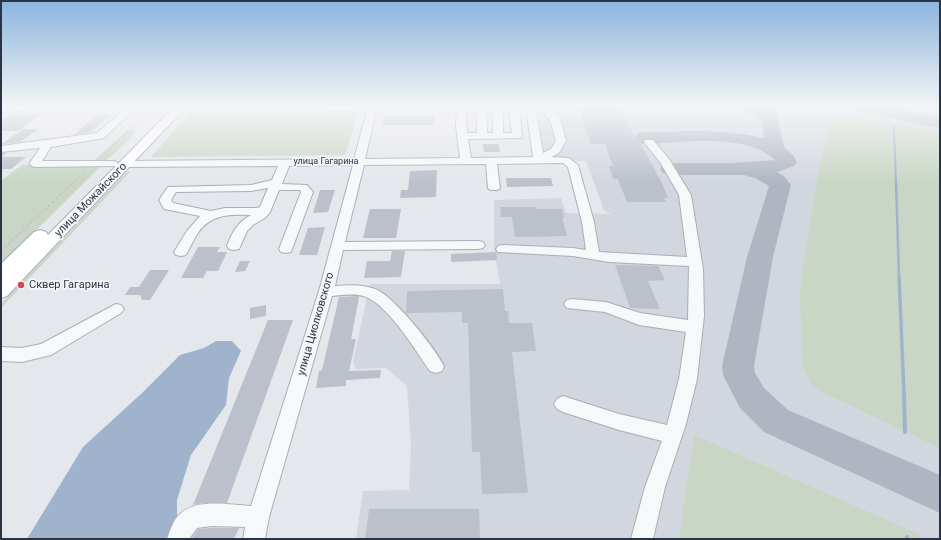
<!DOCTYPE html>
<html>
<head>
<meta charset="utf-8">
<style>
  body { margin:0 }
  #map { position:relative; width:941px; height:540px; overflow:hidden; background:#e4e7ec; font-family:Roboto,sans-serif }
  canvas { display:block }
  .frame { position:absolute; inset:0; border:2px solid #2b3445; pointer-events:none }
</style>
</head>
<body>
<div id="map">
<canvas width="941" height="540"></canvas>
<div class="frame"></div>
</div>
<script>
const g = document.querySelector('canvas').getContext('2d');
g.lineJoin = 'round';
function fillPath(path, color) { g.fillStyle = color; g.fill(path, 'evenodd'); }
function stroke(path, color, width, dash) { g.strokeStyle = color; g.lineWidth = width; g.lineCap = dash ? 'butt' : 'round'; g.setLineDash(dash || []); g.stroke(path); }
function write(font, color, halo, rows, align = 'center') {
  g.font = font + ' Roboto,sans-serif'; g.lineWidth = 3.5; g.setLineDash([]); g.textBaseline = 'middle'; g.strokeStyle = halo; g.fillStyle = color; for (const [text, x, y, turn = 0] of rows) {
    g.save(); g.translate(x, y); g.rotate((+turn || 0) * Math.PI / 180); g.textAlign = isNaN(turn) ? turn : align; if (halo) g.strokeText(text, 0, 0); g.fillText(text, 0, 0); g.restore();
  }
}
fillPath(new Path2D(`
  M530 107H940V539H356L363 491 409 490 411 445 407 386 386 368 356 369 353 361 370 284H500L494 248V200L561 198 566 213 611 214 604 210 586 161 539 159Z`), '#d2d6de');
fillPath(new Path2D(`
  M897 107H940V116Z
  M328 110H359L345 155 151 157 191 111H220L218 115 326 114Z
  M842 117C875 117 908 126 940 133V448L820 391 810 383 802 365 800 291 802 274 820 166 825 145 832 124 837 119Z
  M127 130H134L132 137 107 160 94 161Z
  M22 165 98 166V169L1 265V181Z
  M130 171V172L1 308V304L127 172Z
  M694 435 930 539H679Z`), '#c9d6c5');
fillPath(new Path2D(`
  M216 341H232L241 351 229 378 226 405 191 455 177 500V526L169 539H27L83 447 142 393 180 355 204 348Z`), '#9fb4cc');
stroke(new Path2D(`
  M894 127 896 183`), '#9fb4cc', 2);
stroke(new Path2D(`
  M896 182 899 277`), '#9fb4cc', 2.5);
stroke(new Path2D(`
  M899 276 904 394`), '#9fb4cc', 3.5);
stroke(new Path2D(`
  M904 393 905 432
  M907 537V539`), '#9fb4cc', 4);
fillPath(new Path2D(`
  M737 107H776L784 147 793 155 797 162 794 166 777 172 784 176 791 185 773 257 754 366 755 373 764 388 788 410 940 475V513L764 432 740 408 723 375 722 366 747 257 769 186 755 178 744 175H670L663 173 660 169 663 165 670 163H731L775 160C746 132 682 143 644 144L637 142 635 138 637 134 644 132C684 132 724 128 764 138L761 120C755 116 740 111 737 107Z
  M854 107H889L940 118V128L862 112 856 111Z`), '#b0b6c1');
fillPath(new Path2D(`
  M579 107H620L635 138 638 139 662 183 668 198H664L666 202H627L618 179H613L609 166H613L605 144H591Z
  M12 113H43L18 131H1V121Z
  M98 114H112L91 132 74 135Z
  M384 116H434L433 125H382Z
  M23 129H38L21 142 2 144Z
  M483 144H499L500 152H484Z
  M1 153H7L2 157H26L11 169H1Z
  M437 170 436 197 400 198 401 190H408L410 171Z
  M506 178H551L553 186 507 187Z
  M320 190H335L328 212 313 213Z
  M500 207H536L537 209H562L564 217H562L567 236 515 237 512 217H501Z
  M370 209H401L396 238H363Z
  M325 227 317 255H299L308 228Z
  M198 247H220L217 252H227L218 271H207L203 278H181Z
  M392 251H405L401 277 364 278 367 261H390Z
  M496 252 497 260 451 262V254Z
  M240 261H250L245 271 235 272Z
  M615 265 658 266 665 280 648 281 660 309 630 308Z
  M150 270H169L150 300H142L140 295H125L130 287H139Z
  M503 289 505 311H508L509 323H532L536 351 512 352 528 493 482 494 480 452H472L468 323H462V312L406 313 407 291Z
  M358 296 359 297 351 339H356L349 371 381 370 380 378 346 380V386L316 388 319 371 322 370 339 297Z
  M266 305V316L250 319V308Z
  M268 320H293L227 503H204L193 505Z
  M369 509H479L480 539H365Z
  M212 528H239L234 539H191L198 529Z`), '#bbc0ca');
const minor = new Path2D(`
  M1 107H40L36 110 1 112Z
  M127 107H137L104 138 51 147 42 161H113L117 162 118 164 117 166 34 167 29 164 40 148 1 152V146L97 133Z
  M368 107H377L365 159 460 158 456 126 457 107H503V133H512L509 107H519L522 136 521 138 468 139 471 158 533 157 526 107H535L543 153 551 149 556 141 550 120 544 113 542 107H551L560 119 566 141 559 153 551 157 569 158 578 165 594 222 599 252 687 257 679 195 660 162 644 142 645 140H653L669 159 691 195 703 269 704 316 697 379 686 424 665 487 653 539H631L645 487 662 441 619 430 563 412 557 409 554 404 557 399 563 396 619 414 667 425 679 379 686 332 639 325 605 312 567 308 564 304 567 300 572 299 606 302 640 313 688 320 689 266 609 262 573 256 498 252 496 249 498 246 503 245 573 248 586 250 582 222 568 167 563 163 497 164 500 188 498 190H490L488 188 486 164 364 165 345 242 478 241 483 242 485 245 483 248 478 249 343 250 335 286C348 285 362 284 375 289 394 296 434 347 444 366L442 371 436 373 430 371C416 351 388 305 366 297 356 293 342 295 332 296L269 517 265 539H243L245 527 212 526 197 528 189 539H167C170 531 173 520 180 514 197 498 230 505 251 506L319 291 353 165 289 166 282 184 307 185 313 192 291 252 286 253 281 252 279 249 301 192 300 190H279L270 212 265 218 253 225 247 231 239 249 234 250 229 249 227 246C232 232 238 222 251 215 231 214 210 214 198 233 193 240 190 248 186 255L181 256 176 255 174 252 187 231 200 216 164 209 159 200 168 187 251 185 272 180 278 166 126 167 121 164 126 161 354 159ZM466 112H477V133H467ZM486 112 493 113V133H487ZM268 188 260 207 257 208H225L211 211 173 203 171 200 176 192 251 191Z
  M116 304 121 305 124 309 121 313 51 355 22 362 1 361V347L22 348 41 344Z`);
const major = new Path2D(`
  M174 107H186L7 296 1 298V281L3 279 1 280V264L34 232 40 230 46 232 48 235Z`);
stroke(minor, '#a9aeb7', 2);
stroke(major, '#a3abb8', 2);
stroke(new Path2D(`
  M101 157 146 115H160
  M73 183 86 171`), '#c2c5cb', 1.5, [2, 2]);
stroke(new Path2D(`
  M1 251 74 182`), '#c2c5cb', 2, [2.5, 2.5]);
fillPath(minor, '#f7f8fa');
fillPath(major, '#fff');
const sky = g.createLinearGradient(0, 0, 0, 183);
sky.addColorStop(0, '#8bb4dd');
sky.addColorStop(0.58, '#f3f4f6');
sky.addColorStop(1, '#f3f4f600');
g.fillStyle = sky;
g.fillRect(0, 0, 941, 183);
for (const [x, y, r, color] of [
  [21,285,4,"#d1495b"]
]) { const dot = new Path2D(); dot.arc(x, y, r, 0, 2 * Math.PI); g.fillStyle = color; g.fill(dot); stroke(dot, '#f4f6f9', 1.5); }
write('9px', '#2b3445', '#f4f6f9', [
  ["улица Гагарина",326,162]
]);
write('11px', '#2b3445', '#f4f6f9', [
  ["улица Можайского",91,200,-46],
  ["улица Циолковского",316,324,-74]
]);
write('11px', '#2b3445', '#f4f6f9', [
  ["Сквер Гагарина",29,285]
], 'left');
</script>
</body>
</html>
